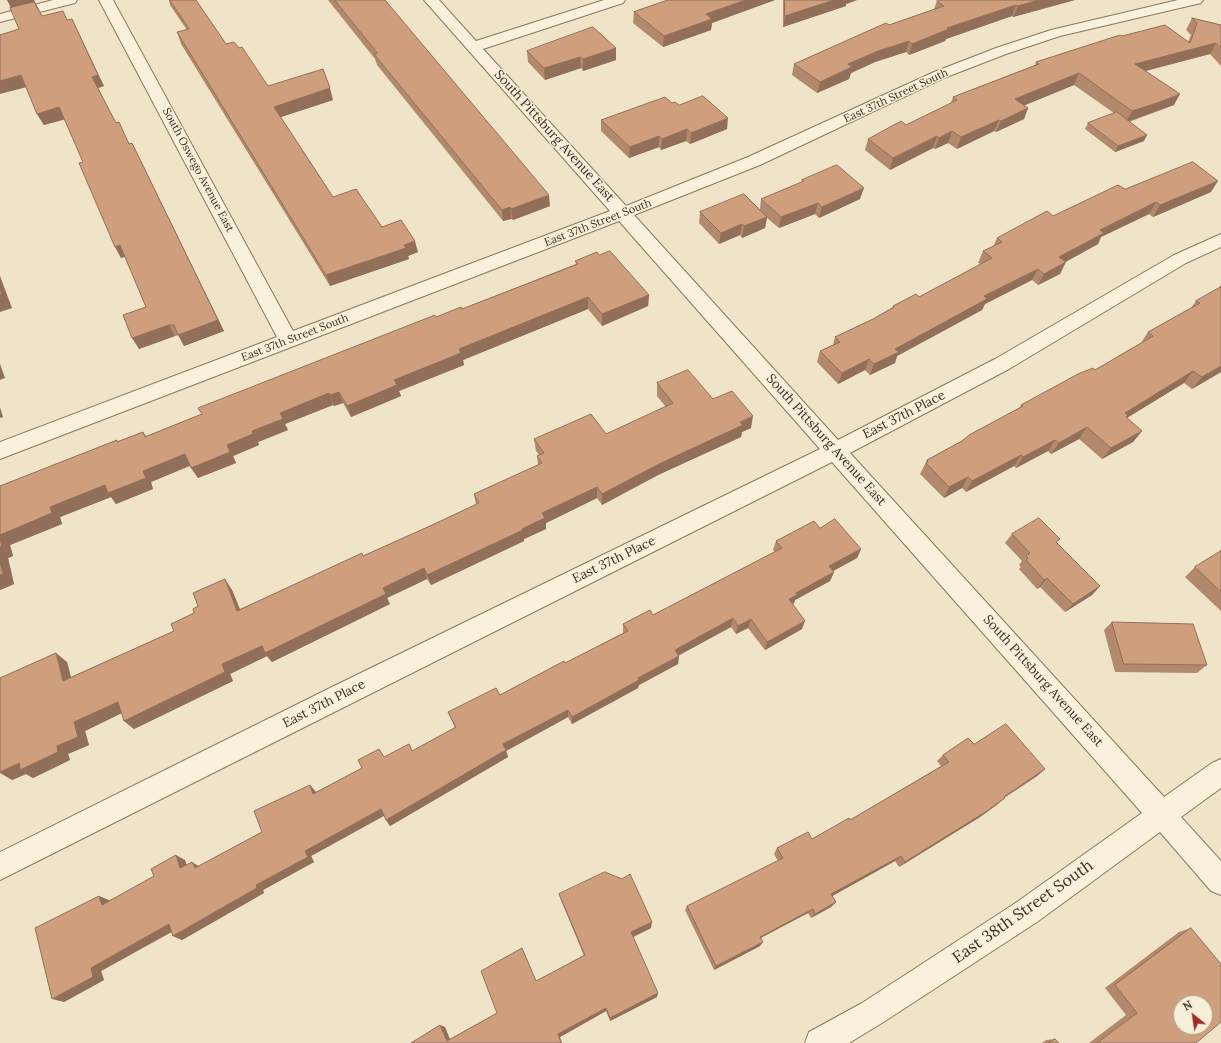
<!DOCTYPE html>
<html>
<head>
<meta charset="utf-8">
<style>
  body { margin:0 }
  #map { position:relative; width:1221px; height:1043px; overflow:hidden; background:#f0e4c8; font-family:Lora,serif }
  canvas { display:block }
  .north { position:absolute; left:1173px; top:995px; width:40px; height:40px; box-sizing:border-box; background:#f7eed8; border:1px solid #ada18e; border-radius:50%; rotate:330deg; font-size:11px; font-weight:700; line-height:16px; text-align:center; color:#3d2e20 }
  .north::after { content:''; display:block; margin:auto; width:14px; height:18px; background:#9e2a2b; clip-path:polygon(50% 0,100% 100%,50% 72%,0 100%) }
</style>
</head>
<body>
<div id="map">
<canvas width="1221" height="1043"></canvas>
<div class="north">N</div>
</div>
<script>
const g = document.querySelector('canvas').getContext('2d');
g.lineJoin = 'round';
function stroke(path, color, width, dash) { g.strokeStyle = color; g.lineWidth = width; g.lineCap = dash ? 'butt' : 'round'; g.setLineDash(dash || []); g.stroke(path); }
function fillPath(path, color) { g.fillStyle = color; g.fill(path, 'evenodd'); }
function write(font, color, halo, rows, align = 'center') {
  g.font = font + ' Lora,serif'; g.lineWidth = 3; g.setLineDash([]); g.textBaseline = 'middle'; g.strokeStyle = halo; g.fillStyle = color; for (const [text, x, y, turn = 0] of rows) {
    g.save(); g.translate(x, y); g.rotate((+turn || 0) * Math.PI / 180); g.textAlign = isNaN(turn) ? turn : align; if (halo) g.strokeText(text, 0, 0); g.fillText(text, 0, 0); g.restore();
  }
}
const minor = new Path2D(`
  M99 0H113L293 331 610 211 424 0H439L476 41 604 0H625L623 3 483 49 626 206 748 157 934 72 996 48 1051 30 1178 0H1203L1201 3 1060 36 1006 54 944 78 760 165 634 215 838 440 995 359 1174 255 1221 234V247L1186 263 1009 369 850 453 1164 797 1212 763 1221 759V788L1181 817 1221 861V895L1211 891 1160 832 1037 922 882 1023 849 1043H805L809 1032 862 1003 1017 902 1142 813 832 462 0 880V852L332 687 820 449 619 221 0 459V442L277 337Z`);
const tertiary = new Path2D(`
  M53 0H77L75 3 0 22V14Z`);
stroke(minor, '#8d765c', 2);
stroke(tertiary, '#8d765c', 2);
fillPath(minor, '#faf1dc');
fillPath(tertiary, '#faf1dc');
fillPath(new Path2D(`
  M7 0H34L42 16 67 20 104 86 98 88 116 123 129 143 224 331 184 346 179 335 175 336 139 349 146 307 125 257 121 258 83 162 65 119 44 125 37 114 19 29 11 8Z
  M169 0H196L226 44 239 48 268 86 333 100 281 117 333 197 382 227 418 252 408 256 409 259 330 286 181 44 177 32 187 30 170 5Z
  M328 0H385L550 206 513 220 511 219 503 221 377 65 375 59Z
  M668 0H775L712 23 711 30 663 47 633 23 634 12Z
  M783 0H857L846 4V6L783 27Z
  M1075 0 1013 17 1012 16 946 39 945 41 909 55 906 52 875 62 851 73 849 79 817 93 792 75 794 64 889 25 934 9 937 1Z
  M1192 18 1221 25V66L1210 54 1146 71 1174 105 1129 122 1144 141 1115 152 1085 129 1088 123 1114 113 1074 85 1024 105 1028 108 1024 119 996 132 994 131 957 149 948 143 935 149 933 148 890 170 865 150 868 139 906 125 951 103 953 97 1035 65 1036 62 1122 36 1188 42 1191 35 1186 30Z
  M527 51 616 60 583 71 581 68 545 80 528 62Z
  M672 103 679 105 727 129 690 144 686 141 661 150 659 147 629 158 601 131V120Z
  M802 180 860 199 819 218 815 214 779 228 767 218 765 228 742 238 740 235 719 244 699 223 700 212 760 209 761 199 802 182Z
  M1125 189 1211 192 1153 217 1149 214 1101 237 1098 244 1065 262 1060 274 1038 285 1032 280 985 304 982 310 897 356 895 363 870 375 865 370 838 384 817 362 820 351 833 345 835 337 873 319 892 308 893 306 919 297 981 264 978 263 983 251 993 247 997 238 1053 216Z
  M599 255 649 295 648 306 602 326 588 309 463 360 464 365 399 391 401 396 351 417 343 403 334 406 333 405 285 424 288 430 258 442 259 445 233 456 236 463 198 478 190 466 151 482 153 489 116 504 111 497 60 517 62 524 10 545 13 556 8 558 14 584 0 590V486L143 432 146 436 202 414 436 317 462 309 576 264 575 261Z
  M1221 285V372L1192 389 1184 383 1127 418 1142 431 1133 442 1102 459 1079 439 1051 454 1048 451 1016 468 1014 466 966 492 962 488 944 498 920 474 927 460 1019 409 1021 405 1095 370 1141 343 1148 332 1191 308 1196 301 1218 289Z
  M657 383 713 399 751 428 742 432 741 437 658 475 602 505 597 498 546 523V529L524 539V541L431 585 427 579 387 598 390 604 272 662 267 656 230 674 233 681 134 729 124 721 122 713 85 731 89 745 68 754 70 760 33 778 26 774 12 780 67 662 71 677 174 631 194 613 232 590 240 609 363 556 476 505 474 494 538 465 537 456 539 455 536 451 534 439 606 434 666 407 657 396Z
  M820 528 861 549 857 558 833 571 834 572 830 581 795 600 794 603 793 604 802 629 765 650 748 628 736 634 731 627 679 655 678 664 639 685 638 688 572 724 568 717 506 751 508 757 390 826 384 816 311 856 314 862 263 890 264 893 182 940 173 936 172 932 101 971 104 980 64 1002 99 896 109 901 185 860 186 865 199 866 262 832 310 785 316 792 384 757 412 751 455 728 448 712 500 695 565 663 623 633V624L653 615 775 552 773 550 776 541Z
  M1012 534 1057 543 1100 586 1092 595 1065 612 1040 587 1037 589 1019 569 1021 567 1019 565 1022 561 1005 543Z
  M1221 551V611L1185 577 1195 567Z
  M1112 622 1207 665 1197 673 1115 672 1104 630Z
  M974 744 1045 769 1037 776 1004 798 997 805 980 817 899 867 895 861 832 896 836 902 831 907 811 918 808 913 761 938 760 946 714 970 685 910 687 906 778 861 774 854 777 848 812 839 850 820 941 766 937 761 943 755Z
  M559 894 651 928 633 937 657 997 610 1021 606 1011 560 1037 411 1043 445 1027 450 1039 497 1013 524 953 536 981 584 956 561 900Z
  M1191 928 1196 1043H1089L1126 1015 1105 988 1179 932Z
  M1055 1039 1059 1043H1042L1046 1040Z`), '#b2896c');
fillPath(new Path2D(`
  M7 0H34L48 28 12 9Z
  M746 0H775L712 23 711 30 663 47 664 36 706 14Z
  M834 0H857L846 4V6L783 27 785 16Z
  M1039 0H1075L1013 17 1018 6Z
  M1016 5 1012 16 946 39 945 41 909 55 912 44 947 28Z
  M72 19 104 86 98 88 92 77Z
  M909 41 906 52 875 62 851 73 849 79 817 93 820 82 848 64 878 51Z
  M1216 43 1210 54 1129 75 1135 64Z
  M616 48V60L583 71V59Z
  M580 57 581 68 545 80 544 68Z
  M1079 73 1074 85 1011 111 1015 99Z
  M21 75 27 87 0 94V81Z
  M330 88 333 100 278 118 274 107Z
  M1180 94 1174 105 1126 122 1132 111Z
  M59 107 66 119 44 125 37 114Z
  M1028 108 1024 119 996 132 1001 121Z
  M728 118 727 129 690 144 691 133Z
  M999 120 994 131 957 149 961 137Z
  M687 129 686 141 661 150 662 139Z
  M952 131 948 143 935 149 939 138Z
  M1147 135 1144 141 1115 152 1118 146Z
  M659 136V147L629 158 630 147Z
  M937 136 933 148 890 170 893 158Z
  M132 143 224 331 184 346 178 335Z
  M1218 181 1211 192 1153 217 1160 205Z
  M864 188 860 199 819 218 822 207Z
  M549 195 550 206 513 220 511 209Z
  M1156 202 1149 214 1101 237 1098 244 1053 269 1059 257 1100 230Z
  M818 203 815 214 779 228 781 217Z
  M510 207 511 219 503 221 502 210Z
  M767 217 765 228 742 238 744 226Z
  M742 224 740 235 719 244 721 233Z
  M415 241 418 252 408 256 409 259 330 286 326 275Z
  M120 245 126 256 121 258 115 247Z
  M1066 262 1060 274 1038 285 1044 274Z
  M1038 269 1032 280 985 304 982 310 897 356 895 363 870 375 874 364 895 349 984 296Z
  M0 276 12 308 0 312Z
  M649 295 648 306 602 326V314Z
  M588 297V309L463 360 464 365 399 391 401 396 351 417 347 406 394 380 459 349Z
  M169 325 175 336 139 349 132 338Z
  M869 359 865 370 838 384 842 373Z
  M0 364 5 378 0 380Z
  M1221 366V372L1192 389 1202 377Z
  M1193 371 1184 383 1125 419V413Z
  M339 392 343 403 334 406 330 395Z
  M329 393 333 405 285 424 288 430 258 442 259 445 233 456 236 463 198 478 191 468 227 445 252 431 280 413Z
  M0 407 3 417 0 418Z
  M753 416 751 428 742 432 741 437 658 475 602 505V494Z
  M1087 427 1079 439 1051 454 1059 443Z
  M1142 431 1133 442 1102 459 1111 448Z
  M1055 440 1048 451 1016 468 1023 457Z
  M185 454 191 465 151 482 153 489 116 504 111 497 60 517 62 524 10 545 13 556 8 558 14 584 0 590V535L50 507 105 485 143 471Z
  M1021 455 1014 466 966 492 972 481Z
  M968 477 962 488 944 498 949 487Z
  M597 487V498L546 523V529L524 539V541L431 585 427 575 522 529 542 513Z
  M861 549 857 558 826 575 829 566Z
  M424 568 427 579 387 598 390 604 272 662 267 656 230 674 233 681 134 729 124 721 222 664Z
  M834 572 830 581 795 600 794 603 786 608 789 599 796 593Z
  M1047 578 1040 587 1037 589 1044 580Z
  M225 579 232 590 244 620 237 611Z
  M1100 586 1092 595 1065 612 1073 604Z
  M733 618 731 627 674 658 675 650Z
  M751 619 748 628 736 634 738 626Z
  M805 621 802 629 765 650 767 642Z
  M56 653 67 662 74 690 63 681Z
  M679 656 678 664 639 685 638 688 572 724V717L638 678Z
  M118 702 128 710 85 731 89 745 68 754 70 760 33 778 26 774 12 780 0 773V772L57 746 74 722Z
  M568 710V717L506 751 508 757 390 826 386 820 503 744Z
  M1045 769 1037 776 996 803 1004 797Z
  M310 785 315 791 319 800 313 794Z
  M1005 798 980 817 899 867 905 862Z
  M381 809 385 815 311 856 314 862 263 890 264 893 182 940 173 936 256 885 305 851Z
  M176 855 185 860 189 873 180 868Z
  M901 856 895 861 827 899 831 894Z
  M192 862 200 867 195 868Z
  M99 896 109 900 112 909 102 905Z
  M836 902 831 907 811 918 815 914Z
  M813 909 808 913 756 940 760 937Z
  M652 922 651 928 631 938V932Z
  M169 924 178 928 101 971 104 980 64 1002 52 999 91 968Z
  M763 942 760 946 714 970 716 966Z
  M658 993 657 997 610 1021V1018Z
  M606 1008V1011L560 1037 562 1043H561L558 1034Z
  M440 1025 445 1027 451 1043 447 1041Z`), '#916f58');
const building = new Path2D(`
  M170 0H196L226 44 234 42 239 48 242 47 268 86 323 69 330 88 274 107 333 197 356 189 382 227 401 220 415 241 404 245 406 248 326 275 177 32 189 29Z
  M335 0H385L549 195 511 209 510 207 502 210 374 54 377 53Z
  M668 0H746L706 14 712 19 664 36 634 12Z
  M785 0H834L785 16Z
  M938 0H1039L1018 6 1016 5 947 28 949 29 912 44 909 41 878 51 848 64 852 67 820 82 794 64 886 23 889 25 944 6 937 1Z
  M34 2 42 16 63 11 67 20 72 19 98 75 92 77 116 123 119 122 129 144 132 143 218 320 178 335 174 325H169L132 338 123 315 146 307 120 245 115 247 79 163 83 162 59 107 37 114 21 75 0 81V35L19 29 10 8Z
  M1192 18 1221 25V48L1216 43 1135 64 1180 94 1160 102 1132 111 1079 73 1015 99 1028 108 1001 121 999 120 961 137 952 131 939 138 937 136 893 158 868 139 901 121 906 125 957 100 953 97 1039 64 1036 62 1120 35 1122 36 1165 25 1190 43 1197 23Z
  M593 27 616 48 583 59 580 57 544 68 527 51Z
  M703 96 728 118 691 133 687 129 662 139 659 136 630 147 601 120 665 97 672 103 675 102 679 105Z
  M1117 112 1147 135 1118 146 1088 123Z
  M1193 162 1218 181 1160 205 1156 202 1100 230 1104 233 1059 257 1066 262 1044 274 1038 269 984 296 987 299 895 349 899 352 874 364 869 359 842 373 820 351 840 342 835 337 873 319 894 307 893 306 916 294 919 297 992 258 983 251 1002 242 997 238 1047 211 1053 216 1118 185 1125 189Z
  M837 165 864 188 822 207 818 203 781 217 761 199 804 181 802 180Z
  M744 194 767 217 744 226 742 224 721 233 700 212Z
  M610 251 649 295 602 314 588 297 459 349 461 353 394 380 397 385 347 406 339 392 330 395 329 393 280 413 283 419 252 431 253 434 227 445 230 452 191 468 185 454 143 471 146 478 108 493 105 485 50 507 52 513 0 535V486L117 440V442L143 432 145 437 202 414 198 408 435 315 436 317 461 307 462 309 578 264 575 261 597 252 599 255Z
  M1221 287V366L1202 377 1193 371 1125 413 1128 415 1126 417 1142 431 1111 448 1087 427 1059 443 1055 440 1023 457 1021 455 972 481 968 477 949 487 926 463 928 462 927 460 962 441 969 435 1023 406 1021 405 1078 374 1093 368 1095 370 1153 336 1148 332 1200 303 1196 301Z
  M0 289 2 294 0 295Z
  M688 370 713 399 732 391 753 416 740 422 743 425 659 464 602 494 597 487 542 513 545 518 522 529 523 530 427 575 424 568 383 588 386 594 265 653 262 646 222 664 225 672 124 721 118 702 74 722 78 737 57 746 58 752 20 770 19 763 0 772V678L56 653 63 681 174 631 171 624 194 613 193 609 198 606 193 593 225 579 237 611 362 553 363 556 430 526 479 503 474 494 542 463 537 456 544 453 534 439 591 414 606 434 673 403 657 383Z
  M1039 518 1060 539 1056 542 1100 586 1073 604 1047 578 1044 580 1026 560 1028 558 1026 556 1030 553 1012 534Z
  M835 519 861 549 829 566 834 572 796 593 797 595 789 599 805 621 767 642 751 619 738 626 733 618 675 650 679 656 638 678 639 680 572 717 568 710 503 744 506 750 386 820 381 809 305 851 308 857 256 885 257 888 173 936 169 924 91 968 93 977 52 999 35 928 99 896 102 905 154 876 151 869 176 855 180 868 192 862 195 868 262 832 254 811 310 785 313 794 362 768 358 760 379 749 384 757 409 744 412 751 456 727 448 712 496 688 500 695 564 661 565 663 628 631 623 624 650 610 653 615 782 548 776 541 814 521 820 528Z
  M0 539 2 546 0 547Z
  M1221 551V592L1195 567Z
  M0 561 3 574 0 575Z
  M1112 622 1193 624 1207 665 1124 664Z
  M1006 724 1045 769 1004 797 1005 798 987 811 905 862 901 856 831 894 836 902 815 914 813 909 760 937 763 942 716 966 687 906 783 858 777 848 808 832 812 839 849 818 850 820 949 762 943 755 968 738 974 744Z
  M605 872 622 879 630 874 652 922 631 932 658 993 610 1018 606 1008 558 1034 561 1043H411L440 1025 447 1041 497 1013 481 971 522 948 536 981 585 955 559 894Z
  M1191 928 1221 964V1022L1196 1043H1097L1137 1013 1115 985ZM1181 1003H1205V1027H1181Z
  M1055 1039 1059 1043H1049Z`);
fillPath(building, '#cf9f7d');
stroke(building, '#916f58', 1);
write('11px', '#3d2e20', '#f7eed8', [
  ["East 37th Street South",896,96,-25],
  ["South Oswego Avenue East",198,170,62],
  ["East 37th Street South",598,223,-21],
  ["East 37th Street South",295,338,-21]
]);
write('13px', '#3d2e20', '#f7eed8', [
  ["South Pittsburg Avenue East",554,136,48],
  ["East 37th Place",904,415,-27],
  ["South Pittsburg Avenue East",826,440,48],
  ["East 37th Place",614,560,-26],
  ["South Pittsburg Avenue East",1043,681,48],
  ["East 37th Place",324,704,-27]
]);
write('16px', '#3d2e20', '#f7eed8', [
  ["East 38th Street South",1023,912,-35]
]);
</script>
</body>
</html>
